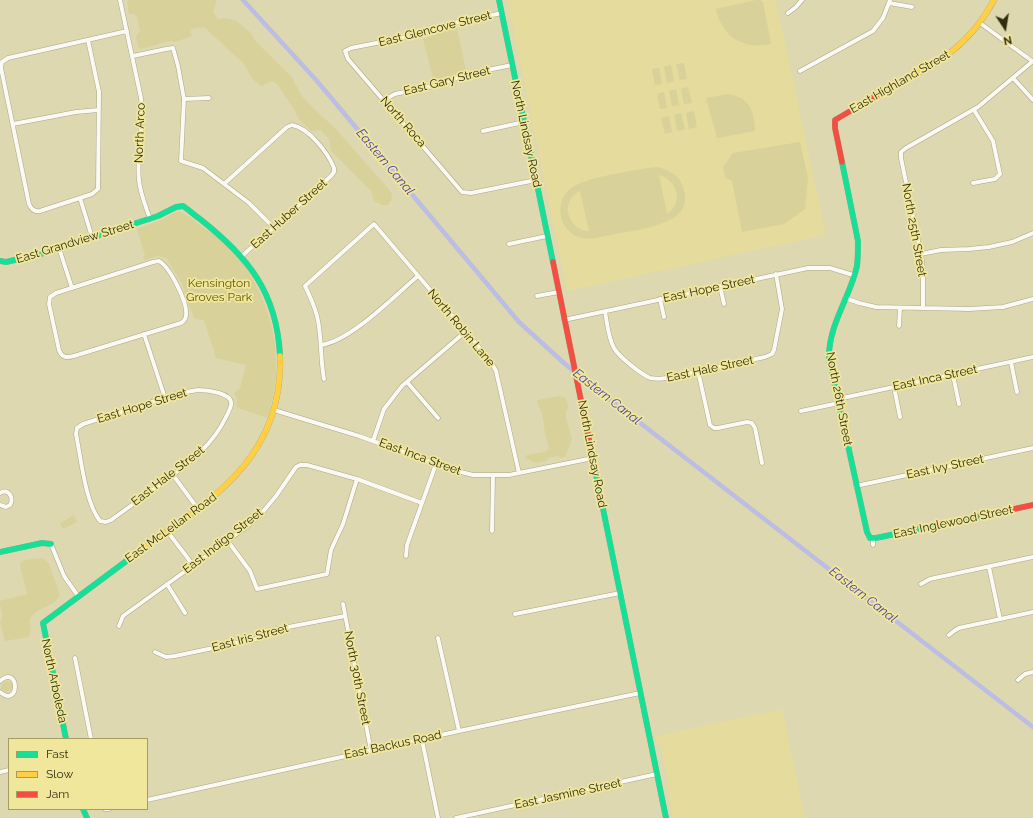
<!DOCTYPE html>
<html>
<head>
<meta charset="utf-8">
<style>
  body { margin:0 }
  #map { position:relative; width:1033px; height:818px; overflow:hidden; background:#ddd8b0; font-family:Raleway,sans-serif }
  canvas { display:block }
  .legend { position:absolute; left:8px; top:738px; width:140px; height:72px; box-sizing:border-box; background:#f1e79c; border:1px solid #a49d63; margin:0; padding:5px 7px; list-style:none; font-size:12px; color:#312d0e }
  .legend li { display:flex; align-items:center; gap:8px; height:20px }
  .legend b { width:20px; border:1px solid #a49d63 }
  .north { position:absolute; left:985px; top:8px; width:40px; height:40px; -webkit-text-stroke:3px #f1e79c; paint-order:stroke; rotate:168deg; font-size:11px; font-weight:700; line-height:16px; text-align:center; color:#312d0e }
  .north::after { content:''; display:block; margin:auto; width:14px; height:18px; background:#312d0e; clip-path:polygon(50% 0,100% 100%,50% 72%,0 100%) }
</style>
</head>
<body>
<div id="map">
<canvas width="1033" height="818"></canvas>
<ul class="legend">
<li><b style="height:5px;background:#16e098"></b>Fast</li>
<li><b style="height:5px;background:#ffcf43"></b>Slow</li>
<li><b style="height:5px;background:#f24e42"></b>Jam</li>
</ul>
<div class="north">N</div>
</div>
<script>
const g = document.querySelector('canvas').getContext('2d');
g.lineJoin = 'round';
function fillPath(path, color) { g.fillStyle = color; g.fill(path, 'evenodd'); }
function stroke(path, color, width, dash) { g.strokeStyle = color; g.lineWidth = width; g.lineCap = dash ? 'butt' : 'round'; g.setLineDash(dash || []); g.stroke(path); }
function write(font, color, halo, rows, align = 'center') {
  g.font = font + ' Raleway,sans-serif'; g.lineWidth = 3.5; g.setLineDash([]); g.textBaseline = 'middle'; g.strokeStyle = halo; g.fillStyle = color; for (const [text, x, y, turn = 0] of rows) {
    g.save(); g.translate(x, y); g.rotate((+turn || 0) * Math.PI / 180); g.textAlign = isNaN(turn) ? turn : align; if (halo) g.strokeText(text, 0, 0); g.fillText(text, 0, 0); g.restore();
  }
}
fillPath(new Path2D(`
  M507 0H776L826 235 567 291Z
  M782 709 805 818H673L669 800 667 777 662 751 656 740V736Z`), '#e4db9c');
fillPath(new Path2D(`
  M129 0H216V3L213 11 218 20 223 18 235 20 250 32 256 42 292 77 301 95 313 108 336 129 392 193 391 201 388 205H382L374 201 371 191 331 151 329 139 320 130 311 131 298 118 295 111 277 84 272 81 262 86H260L252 78 244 64 204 27 190 29 192 36 175 42 170 41 141 49 138 46 136 37 140 31 137 17 134 14H129L127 3Z
  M756 0H760L763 2 771 44C743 50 722 37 716 9Z
  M457 27 466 71 434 82 423 39Z
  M684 63 687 79 680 80 676 64Z
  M671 65 674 81 667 83 664 67Z
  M659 68 662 84 655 85 652 69Z
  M688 87 692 103 684 104 681 89Z
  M676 89 679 105 672 106 669 91Z
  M664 92 667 108 660 109 657 94Z
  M728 94C750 97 754 111 755 131L717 138 706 98Z
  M694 111 697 127 689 129 686 113Z
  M681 113 685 129 677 131 674 115Z
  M669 116 672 132 665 134 661 118Z
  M800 142 808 178 805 209 784 224 742 232 732 181 725 177 723 167 733 153Z
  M658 167C670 171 681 176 684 190 692 219 658 225 638 230 627 232 616 234 605 236 596 238 587 240 578 237 559 229 554 202 570 189 582 178 631 171 648 168ZM659 175C678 180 684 203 667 214ZM580 191 589 231H591C568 232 558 201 580 191Z
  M178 211C187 213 197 224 206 229 265 266 292 354 267 418L236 407 237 398 234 393 240 388 246 365 216 358 204 320 193 318V314L190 309 182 284 167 259C158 253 153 258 144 260L143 257 145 255 137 229 161 220Z
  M559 396 565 398 567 401 568 408 566 412V418L572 439 565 457 561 458 558 456 548 458 546 461 535 463 529 459 526 460 525 457 527 455 545 452 549 448 545 434 543 417 537 402 538 400Z
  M74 515 77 522 63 529 60 523Z
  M43 558 49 564 60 595C58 599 55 602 51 604 45 608 33 611 30 619 28 624 33 627 29 637L5 641 0 622 3 614 1 612 0 601 27 594 20 566 21 562 25 560Z
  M7 681 12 683 13 686 12 689C8 693 4 692 1 687L3 683Z`), '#d8d199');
stroke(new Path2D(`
  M243 0 317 81 519 322 565 364 586 381 1033 727`), '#bbbde3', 4.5);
const street = new Path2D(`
  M120 0 141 98C145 126 136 153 139 180 140 193 146 207 150 219
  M889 3 912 7
  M502 13 458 22 422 34 351 48 345 51 348 59 462 192 471 193 536 180
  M788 13 796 7 802 0
  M980 23 1032 61
  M88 40 99 92 98 189 92 194 40 211C34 212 31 209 29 204L1 68 2 62 8 58 127 31
  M133 56 166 49 173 48 178 66 184 99 181 161 203 168 249 203 274 228
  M800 71 873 31 883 18 890 0
  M1013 78 1033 100
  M184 99 209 98
  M384 100 395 94 433 86 468 74 512 65
  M13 124 76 112 99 110
  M483 131 524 122
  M973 183 995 179 1000 174 993 141 974 110
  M224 184 287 127 292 125C309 128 328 153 334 168V172L331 176 242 256
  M80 198 92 237
  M509 244 547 236
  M59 248 72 288
  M921 254 941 250 969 249 989 247 1012 242 1033 233
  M159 261C170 267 188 303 186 315 186 319 184 321 181 323L74 356C67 358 62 358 59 350L49 304 50 297 56 293 153 262Z
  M720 286 724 304
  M537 296 559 292
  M845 298 859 303 876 307 969 309 1003 307 1033 299
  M660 299 664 317
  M923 308V275L922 260 901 158V152L906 148 978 107 1033 61
  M605 311C607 323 608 337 614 348 619 357 641 374 650 378 656 379 661 379 666 378L765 357 772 354 774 350 782 309 776 274
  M564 320 808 268H830L853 275
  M899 326 900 308
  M144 334 165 398
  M321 345C351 341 394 296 418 276
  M1011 362 1017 392
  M698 371 710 425 714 428H718L747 422 752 423 755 428 762 463
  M953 375 959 404
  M324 379C320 358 322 336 317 316 314 305 310 296 305 286L374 224 490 360 496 371 519 473
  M407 382 438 418
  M894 387 900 417
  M198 390C205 390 212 391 219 393 235 398 233 404 226 417 212 447 186 465 161 484 144 496 128 508 111 520L106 522 100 521C85 502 81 458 76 434L77 428 83 424 180 393Z
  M838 399 1033 357
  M274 410 359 436 453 470 473 475H509L593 458
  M801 411 839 403
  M373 441 384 409 402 386 465 332
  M173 475 198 509
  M856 486 1033 448
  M0 493C9 488 14 498 10 505L6 507 0 505
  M167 531 193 565
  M492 531 493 476
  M227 540 250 571 257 589 327 574 331 550 343 524 357 479
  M51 544 64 576 78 596
  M873 545V539
  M406 556 407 545 436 464
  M989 567 1000 619
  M167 584 185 613
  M921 584 930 579 1033 557
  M343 604 371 751
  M515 614 620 593
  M119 626 123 616 245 528 261 514 276 496 296 467 300 465H307L357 479 422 503
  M949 635 954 631 959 628 1033 612
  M438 638 459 731
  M155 652 166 657 175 656 256 639 267 632 273 630 345 616
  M75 658 91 739
  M1018 680 1025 674 1033 672
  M0 681C20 664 20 709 0 692
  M422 740 438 818
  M0 772 9 770
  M147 800 459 731 640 693
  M105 809H109
  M456 818 657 774`);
const fast = new Path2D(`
  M499 0 553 262
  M842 162 858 241C858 250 858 258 857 266 850 298 828 325 829 359L867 532 870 538H876L981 516
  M0 261 6 262 41 254 158 216 176 207 183 206C189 210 194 215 200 219 248 257 277 292 280 356
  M589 440 666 818
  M0 552 42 543 51 544
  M66 739 43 623 133 556
  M83 809 87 818`);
const slow = new Path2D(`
  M876 96C927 68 965 54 994 0
  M133 556C206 503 284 461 280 356`);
const jam = new Path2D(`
  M842 162 835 128V120L876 96
  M553 262 589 440
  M981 516 1033 505`);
stroke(street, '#aba687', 5);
stroke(fast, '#aba687', 6);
stroke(slow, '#aba687', 6);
stroke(jam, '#aba687', 6);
stroke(street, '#faf9f3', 4);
stroke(fast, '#16e098', 5.5);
stroke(slow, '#ffcf43', 5.5);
stroke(jam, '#f24e42', 5.5);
write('12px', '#312d0e', '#f1e79c', [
  ["East Glencove Street",435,29,-14],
  ["East Gary Street",447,81,-14],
  ["East Highland Street",900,82,-30],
  ["North Roca",403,122,49],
  ["North Arco",140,133,-88],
  ["North Lindsay Road",526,134,78],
  ["East Huber Street",289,214,-42],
  ["North 25th Street",914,230,80],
  ["East Grandview Street",75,242,-17],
  ["East Hope Street",709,289,-12],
  ["North Robin Lane",461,328,50],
  ["East Hale Street",710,369,-12],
  ["East Inca Street",935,378,-12],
  ["North 26th Street",839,399,79],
  ["East Hope Street",142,406,-17],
  ["North Lindsay Road",592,454,79],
  ["East Inca Street",420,457,20],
  ["East Ivy Street",945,467,-12],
  ["East Hale Street",168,476,-38],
  ["East Inglewood Street",953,522,-12],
  ["East McLellan Road",171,528,-36],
  ["East Indigo Street",223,541,-38],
  ["East Iris Street",250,638,-15],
  ["North 30th Street",357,678,79],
  ["North Arboleda",54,681,78],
  ["East Backus Road",393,745,-12],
  ["East Jasmine Street",568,794,-12]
]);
write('12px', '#625701', '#f1e79c', [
  ["Kensington",219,283],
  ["Groves Park",219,297]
]);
write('italic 13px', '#4b44aa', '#f1e79c', [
  ["Eastern Canal",385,162,50],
  ["Eastern Canal",607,397,38],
  ["Eastern Canal",863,595,38]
]);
</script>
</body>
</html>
